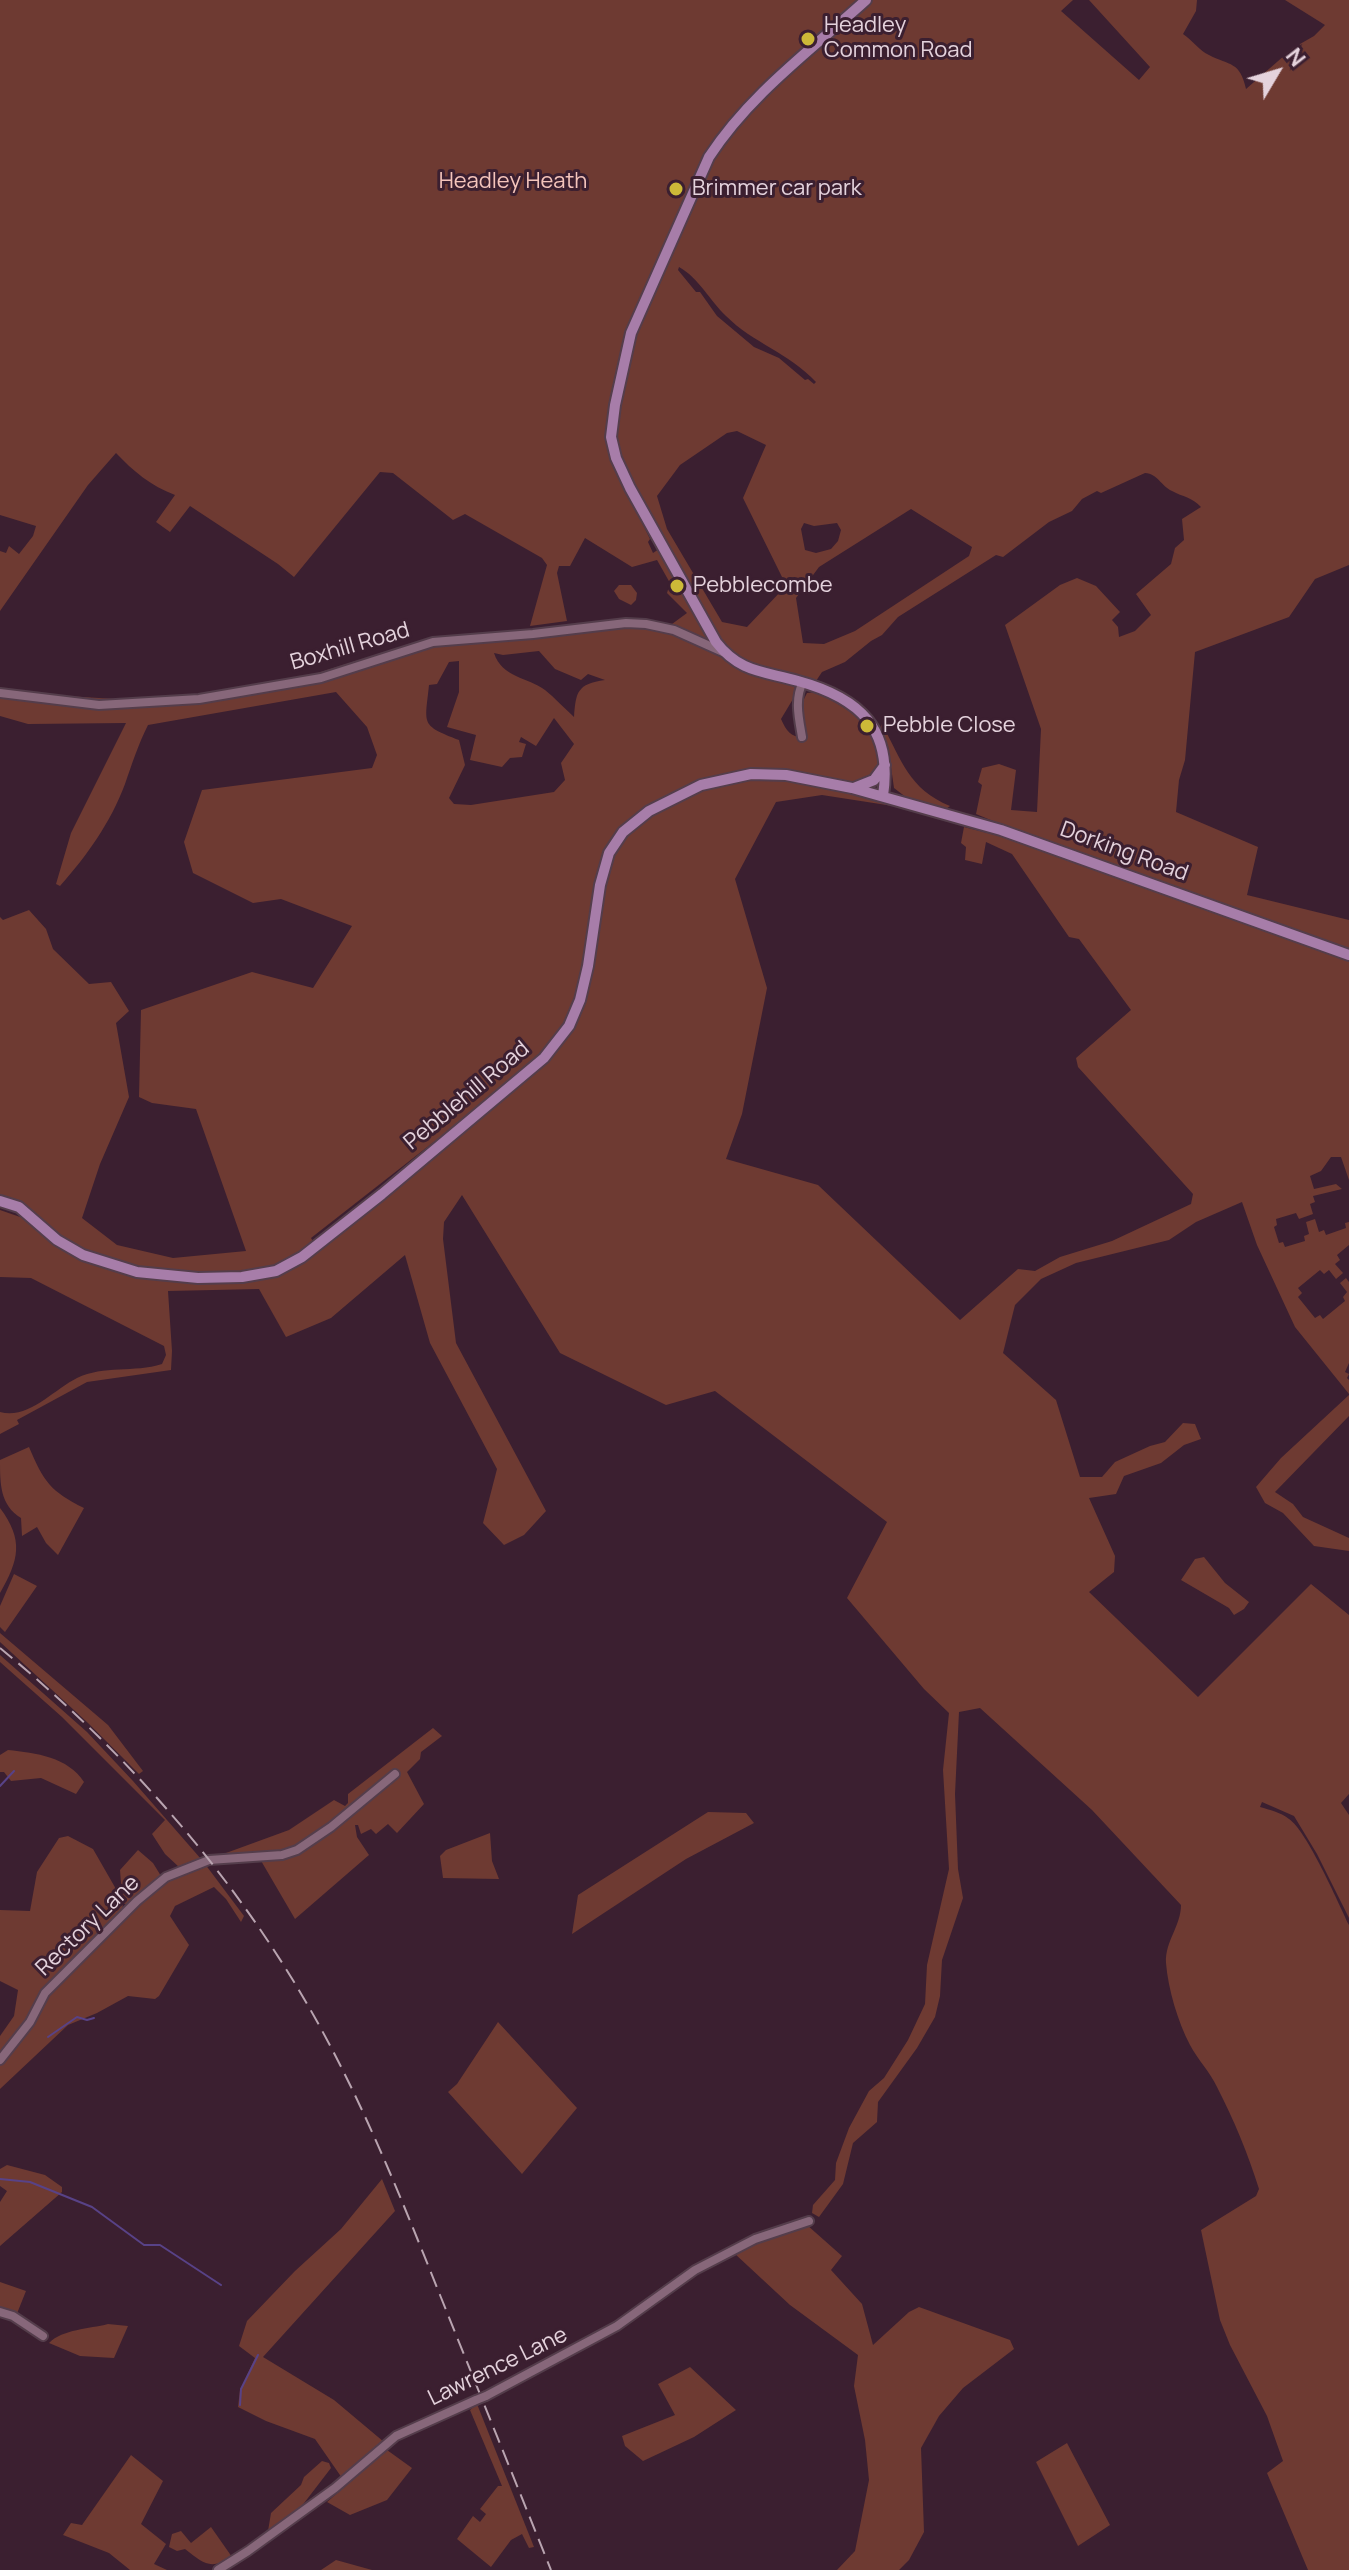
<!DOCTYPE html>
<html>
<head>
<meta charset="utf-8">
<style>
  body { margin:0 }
  #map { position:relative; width:1349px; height:2570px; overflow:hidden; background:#3b1f30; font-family:Manrope,sans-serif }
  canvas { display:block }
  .north { position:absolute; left:1237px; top:32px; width:80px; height:80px; -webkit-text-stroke:6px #3b1f30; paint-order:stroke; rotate:52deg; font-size:22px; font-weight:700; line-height:32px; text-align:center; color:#e4d2dc }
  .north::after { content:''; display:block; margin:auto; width:28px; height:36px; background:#e4d2dc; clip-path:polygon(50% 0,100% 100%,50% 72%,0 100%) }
</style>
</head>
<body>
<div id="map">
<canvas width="1349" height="2570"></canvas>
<div class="north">N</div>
</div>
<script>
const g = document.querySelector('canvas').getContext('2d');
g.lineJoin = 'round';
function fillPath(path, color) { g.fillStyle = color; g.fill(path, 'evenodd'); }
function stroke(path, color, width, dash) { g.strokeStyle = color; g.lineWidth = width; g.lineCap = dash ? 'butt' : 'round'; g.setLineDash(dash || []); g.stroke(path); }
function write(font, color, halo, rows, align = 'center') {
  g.font = font + ' Manrope,sans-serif'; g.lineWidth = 6; g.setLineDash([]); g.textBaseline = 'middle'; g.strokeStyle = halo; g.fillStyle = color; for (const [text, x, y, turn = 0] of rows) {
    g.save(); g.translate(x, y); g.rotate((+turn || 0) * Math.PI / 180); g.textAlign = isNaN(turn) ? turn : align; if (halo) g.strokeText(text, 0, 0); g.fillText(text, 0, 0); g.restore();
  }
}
fillPath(new Path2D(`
  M0 0H1073L1061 11 1139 80 1150 67 1089 0H1197L1196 11 1183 34C1192 40 1200 51 1209 55 1230 66 1240 61 1246 89L1293 48 1314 36 1325 25 1285 0H1349V565L1315 579 1289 617 1195 652 1185 760 1179 780 1176 812 1258 847 1247 895 1349 920V1180L1341 1157H1331L1321 1171 1310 1176 1314 1189 1336 1184 1342 1189 1313 1196 1315 1202 1310 1204 1313 1214 1299 1219 1296 1213 1276 1219 1277 1225 1274 1227 1279 1243 1283 1242 1285 1247 1305 1241 1304 1236 1309 1234 1306 1222 1315 1219 1319 1232 1324 1230 1326 1235 1346 1228 1345 1223 1349 1222V1245L1337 1255 1340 1260 1335 1264 1343 1273 1336 1279 1329 1270 1324 1274 1320 1270 1298 1288 1302 1293 1298 1297 1315 1318 1320 1315 1323 1319 1345 1301 1343 1297 1347 1292 1340 1283 1346 1278 1349 1282V1363L1345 1372 1349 1374 1347 1378 1349 1380V1394L1295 1327 1257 1245 1242 1202 1196 1222 1169 1240 1076 1263 1041 1279 1015 1305 1003 1353 1056 1400 1080 1477H1102L1115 1462 1150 1446 1165 1442 1183 1423 1195 1424 1201 1439 1184 1445 1161 1463 1124 1476 1116 1494 1089 1498 1115 1556 1114 1572 1089 1592 1198 1697 1311 1584 1349 1615V1794L1341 1803 1349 1815V1918L1317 1854 1294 1816 1262 1802 1260 1807C1270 1810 1280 1812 1289 1819 1307 1831 1338 1902 1349 1925V2570H1308L1267 2473 1283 2461 1267 2416 1230 2345 1220 2320 1201 2230 1256 2196 1259 2189C1248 2154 1234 2120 1217 2087 1210 2072 1198 2060 1190 2045 1178 2022 1168 1989 1166 1963 1165 1941 1181 1926 1181 1905L1092 1810 980 1708 959 1712 955 1794 958 1869 963 1898 942 1960 940 1996 935 2017 917 2048 878 2102 877 2122 853 2143 843 2184 819 2217 812 2213 813 2205 835 2180 836 2163 849 2128 869 2091 884 2078 908 2040 925 2004 927 1965 949 1869 943 1770 949 1713 924 1689 847 1598 887 1522 715 1391 666 1405 560 1353 462 1195 444 1222 443 1239 456 1343 546 1511 524 1535 504 1545 483 1523 497 1469 430 1343 405 1255 331 1318 286 1337 259 1289 168 1291 172 1351 171 1370 87 1382 17 1420 19 1424 0 1434V1412C28 1420 53 1390 77 1378 104 1365 134 1373 162 1364L166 1355 164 1346 31 1278 0 1277V1210L23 1218 28 1212 0 1198V917L3 920 29 910 46 929 53 949 89 984 111 982 129 1011 116 1023 129 1097 100 1164 82 1218 117 1245 173 1258 246 1251 196 1109 152 1103 139 1097 141 1010 252 972 313 988 352 926 281 899 253 903 193 873 184 842 202 790 372 768 377 755 367 727 336 692 148 725C138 745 132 764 125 784 111 822 86 857 60 886L56 884 71 833 126 723 28 724 0 716V689L49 695 132 700 200 694 305 677 426 639 492 632 493 638 647 626 672 632V624L687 613 667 593 670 583 657 560 632 567 585 538 570 566H559L557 573 567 621 530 626 547 565 542 558 465 514 453 520 393 473 380 472 294 577 278 564 190 506 170 532 156 522 175 495C151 486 133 471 116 453L88 485 0 611V551L6 553 9 546 19 554 33 536 36 526 0 515ZM679 267C699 278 710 301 726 316 753 343 789 353 816 382L814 384 808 379 805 380 779 358 754 347 717 316 700 292H696L678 270ZM737 431 766 445 743 498 783 579 782 590 747 627 722 622 667 529 657 496 680 465 727 433ZM1145 473C1158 474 1161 486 1172 491 1183 497 1192 497 1201 507L1182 519 1184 540 1175 548 1171 564 1136 594 1151 615 1135 631 1119 637 1118 627 1112 620 1120 612 1096 586 1077 578 1060 585 1005 625 1041 729 1037 812 1011 810 1016 770 999 764 982 768 978 782 982 785 976 814 1022 833 1019 841 964 827 961 843 966 847 965 860 982 864 986 842 1012 854 1069 937 1079 939 1131 1010 1076 1058 1078 1067 1193 1194 1191 1204 1112 1241 1060 1257 1035 1271 1018 1269 960 1320 818 1185 726 1159 742 1114 767 988 735 879 776 802 822 795 893 806 886 802 786 778 752 776C781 776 809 775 838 779 846 780 855 784 862 781 873 778 880 772 879 760 876 724 846 707 816 692L807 693 802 703 806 737C791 738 787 732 781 719L799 689V677L816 681 822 672 845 662 871 641 882 635 898 617 996 555 1003 557 1049 522 1072 511 1082 499 1097 491 1101 493ZM631 500 665 545 653 553 648 542 650 539ZM911 509 972 547 969 556 855 631 824 644 803 643 796 598 819 567ZM804 523 814 526 837 523 841 530 838 541 831 549 816 553 805 550 801 529ZM539 651 555 669 581 680 588 674 605 680C577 684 576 692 574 717 564 708 555 698 545 690 528 677 502 678 494 653L503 655ZM459 661V692L447 727 476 735 470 760 502 767 510 758 522 757 526 744 519 742 521 737 536 746 554 718 574 744 561 763 565 780 554 792 471 805 454 804 449 798 465 765 459 740C420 725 425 725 429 685L437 684 449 662ZM435 1141 438 1148 317 1248 311 1238Z
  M619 585H631L637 593 636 600 631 605 619 599 614 591Z
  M882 724C902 761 909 789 950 806L946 809 907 798 894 788 888 746 880 728Z
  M1349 1395V1416L1275 1492 1293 1504 1303 1517 1349 1538V1551L1314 1546 1283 1513 1265 1503 1256 1487 1281 1458Z
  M29 1447C44 1482 50 1491 84 1508L58 1555 46 1543 37 1527 22 1536 21 1518C0 1505 0 1484 0 1460Z
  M0 1508C24 1540 19 1560 0 1593Z
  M1204 1557 1225 1583 1249 1602 1244 1609 1234 1615 1229 1608 1181 1580 1195 1559Z
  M14 1574 37 1586 5 1632 0 1627V1606Z
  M0 1633 108 1725 143 1771 139 1774 88 1723 0 1642Z
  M0 1655 87 1732 133 1781 201 1859 180 1868 165 1854 152 1834 165 1820 62 1717 0 1662Z
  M433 1728 442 1736 421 1752 420 1759 407 1772 424 1804 397 1833 388 1824 376 1834 371 1829 361 1834 358 1825H355L357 1837 369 1855 295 1919 260 1859 280 1858 281 1851C264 1854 241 1860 226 1853L289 1830 334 1800 345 1806 348 1803V1794Z
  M8 1750C36 1753 68 1757 84 1782L76 1794 41 1778 11 1781 4 1772H0V1755Z
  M708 1812 746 1813 754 1823 686 1859 572 1934 578 1895Z
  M490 1833 492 1861 499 1879 443 1878 440 1856 446 1850Z
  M68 1836 93 1849 120 1896 125 1892 121 1883 120 1870 138 1850 153 1863 161 1876 130 1906 123 1903 122 1913 163 1882 205 1864 244 1916 241 1922 226 1899 214 1887 175 1906 170 1916 189 1945 159 1996 155 1999 128 1996 97 2013 68 2025 0 2089V2036L14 2016 18 1990 0 1981V1910L30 1911 37 1872 59 1838Z
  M498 2022 577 2108 522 2174 448 2092 457 2084Z
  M7 2165 45 2175 62 2187V2192L0 2246V2202L7 2191 0 2186V2169Z
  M382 2179 395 2211 263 2357 334 2400 384 2442 342 2478 315 2439 266 2421 238 2407 240 2390 255 2358 239 2346 247 2321 295 2271 341 2229Z
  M807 2225 842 2256 831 2270 862 2304 873 2345 909 2312 919 2307 1010 2340 1014 2349 963 2388 939 2416 921 2448 924 2532 909 2560 899 2570H837L855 2551 869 2480 865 2440 854 2386 858 2355 790 2305 734 2253 750 2245Z
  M0 2282 26 2291 16 2316 0 2310Z
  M108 2324 128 2326 114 2358 80 2356 49 2343C63 2329 89 2329 108 2324Z
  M690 2367 736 2410 694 2437 643 2461 625 2446 622 2436 675 2415 658 2384Z
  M477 2404 534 2547 529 2548 522 2534 511 2540 491 2567 457 2539 473 2516 480 2522 486 2514 480 2509 498 2486H502L470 2410Z
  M1067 2443 1110 2525 1078 2546 1036 2462Z
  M387 2450 412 2468 387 2500 350 2515 327 2502Z
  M131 2455 163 2481 141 2524 166 2544 154 2564 167 2570H130L109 2553 63 2535 71 2523 82 2525Z
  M322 2461 329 2463 331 2468 298 2511 268 2531 271 2513 301 2485 304 2477Z
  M211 2527 232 2557C210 2570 204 2564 185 2549L177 2551 169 2547 172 2534 181 2531 191 2543Z
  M336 2560 372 2570H321Z`), '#6e3a32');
stroke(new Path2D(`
  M0 1786 14 1771
  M48 2037 77 2017 87 2020 94 2018
  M0 2179 30 2182 92 2207 144 2245H160L221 2285
  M240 2405 241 2389 258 2355`), '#584287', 2);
const minor = new Path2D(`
  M0 693 99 705 199 699 321 678 433 642 533 634 626 623 646 624 674 630 723 652
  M802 737C799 719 794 699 803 682
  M0 2060 30 2022 45 1993 137 1901 166 1877 209 1860 282 1855 297 1850 331 1827 395 1774
  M0 2312 13 2316 43 2336
  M486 2396 617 2326 695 2270 755 2239 809 2221
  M218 2570 248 2551 335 2488 396 2436 476 2400`);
const major = new Path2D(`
  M866 0C811 50 750 94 709 157L631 333 615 405 611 437 616 458 630 488 716 642C740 673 764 671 798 681 860 698 893 729 883 796
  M854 788 874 780 885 765
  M0 1201 19 1207 57 1240 83 1255 137 1272 198 1278 242 1277 276 1271 302 1257 382 1194 544 1058 569 1026 580 1000 588 966 600 885 609 853 623 832 649 811 701 785 751 774 786 775 852 788 1001 830 1349 955`);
stroke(minor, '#543d4b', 12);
stroke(major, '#543d4b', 14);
stroke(minor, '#87677a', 8);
stroke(major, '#a77da9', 10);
stroke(new Path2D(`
  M0 1648C128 1753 239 1880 319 2025 367 2112 403 2203 440 2295 477 2387 514 2478 551 2570`), '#b9a4b0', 2, [16, 8]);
const minorBridge = new Path2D(`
  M476 2400 486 2396`);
stroke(minorBridge, '#543d4b', 12, []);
stroke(minorBridge, '#87677a', 8);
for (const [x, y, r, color] of [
  [808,39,8,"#ccb938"],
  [676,189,8,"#ccb938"],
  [677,586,8,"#ccb938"],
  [867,726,8,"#ccb938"]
]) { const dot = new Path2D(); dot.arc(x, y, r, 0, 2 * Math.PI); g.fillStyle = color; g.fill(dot); stroke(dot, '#3b1f30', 3); }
write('22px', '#e4d2dc', '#3b1f30', [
  ["Headley",824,26],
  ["Common Road",824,51],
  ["Brimmer car park",692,189],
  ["Pebblecombe",693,586],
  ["Pebble Close",883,726]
], 'left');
write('22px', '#f4c4bb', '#3b1f30', [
  ["Headley Heath",513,182]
]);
write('22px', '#e4d2dc', '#3b1f30', [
  ["Boxhill Road",350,647,-16],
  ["Dorking Road",1124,852,20],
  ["Pebblehill Road",467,1096,-40],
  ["Rectory Lane",88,1926,-44],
  ["Lawrence Lane",498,2367,-26]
]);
</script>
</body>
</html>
